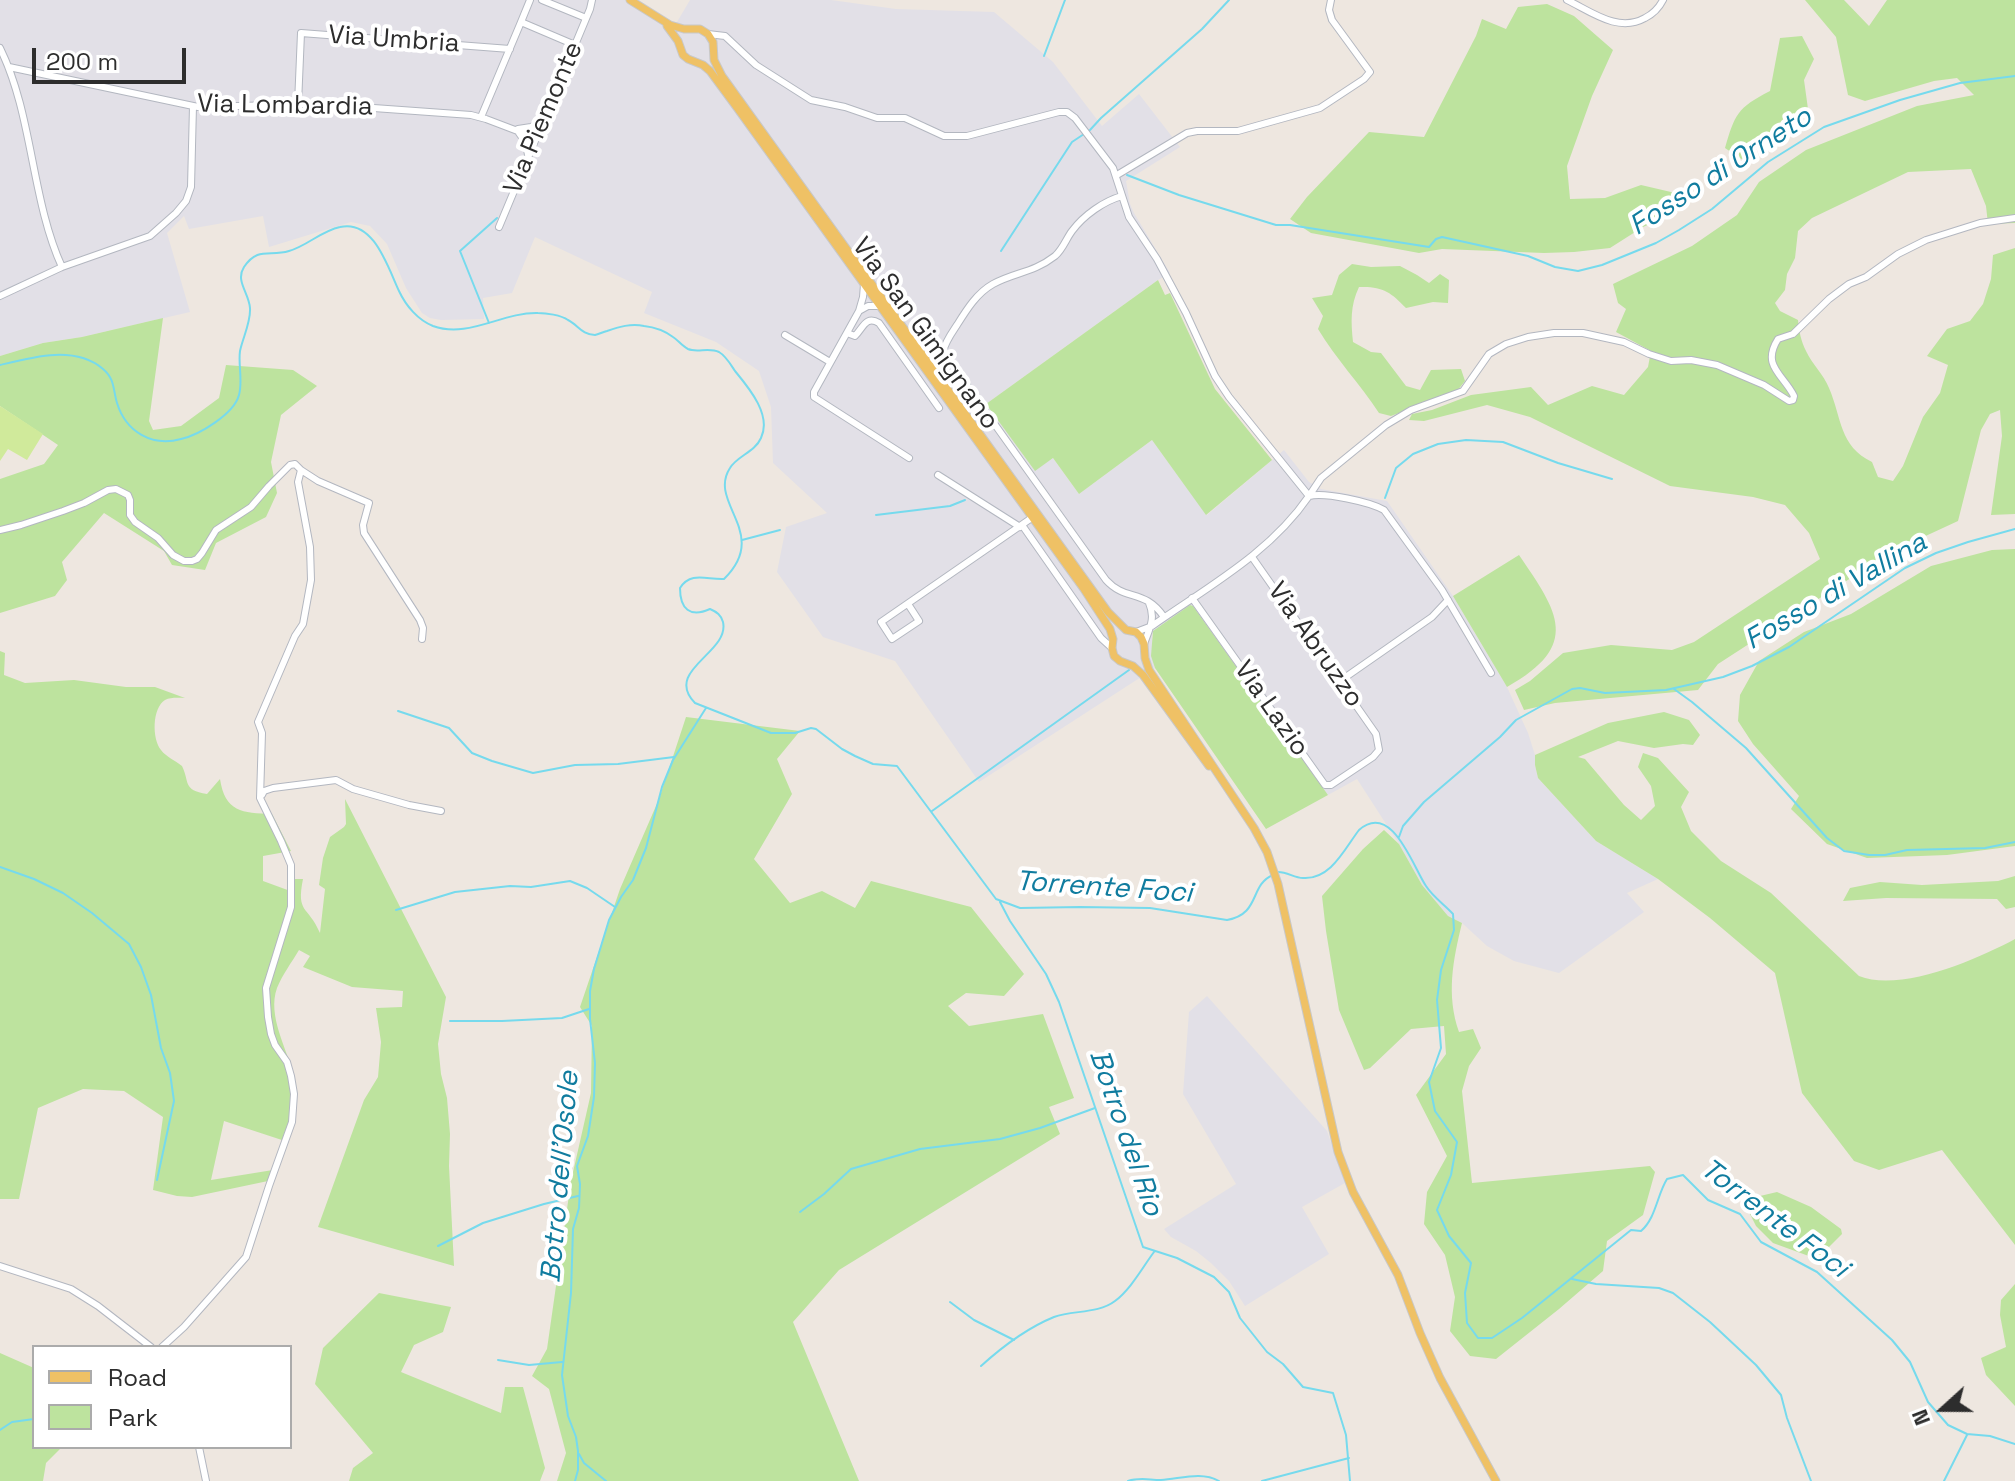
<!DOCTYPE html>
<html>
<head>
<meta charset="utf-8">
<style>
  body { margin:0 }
  #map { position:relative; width:2015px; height:1481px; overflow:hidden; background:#eee7e0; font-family:"Space Grotesk",sans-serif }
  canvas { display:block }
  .legend { position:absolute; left:32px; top:1345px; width:260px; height:104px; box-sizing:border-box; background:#fff; border:2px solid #ababab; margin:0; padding:10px 14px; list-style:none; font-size:24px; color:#2d2d2d }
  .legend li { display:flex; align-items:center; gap:16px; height:40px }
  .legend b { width:40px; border:2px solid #ababab }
  .north { position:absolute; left:1903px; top:1369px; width:80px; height:80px; -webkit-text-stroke:6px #fff; paint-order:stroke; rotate:249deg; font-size:22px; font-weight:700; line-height:32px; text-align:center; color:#2d2d2d }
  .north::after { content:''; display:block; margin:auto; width:28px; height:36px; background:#2d2d2d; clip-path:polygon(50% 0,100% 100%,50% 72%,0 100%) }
  .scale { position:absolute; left:32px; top:48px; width:154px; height:36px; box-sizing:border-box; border:4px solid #2d2d2d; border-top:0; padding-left:10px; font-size:24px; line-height:28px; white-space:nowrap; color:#2d2d2d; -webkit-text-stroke:6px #fff; paint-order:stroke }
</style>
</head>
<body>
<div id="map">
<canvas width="2015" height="1481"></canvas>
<ul class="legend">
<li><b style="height:10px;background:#efc165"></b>Road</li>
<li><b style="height:22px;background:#bde39e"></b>Park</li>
</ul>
<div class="north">N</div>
<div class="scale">200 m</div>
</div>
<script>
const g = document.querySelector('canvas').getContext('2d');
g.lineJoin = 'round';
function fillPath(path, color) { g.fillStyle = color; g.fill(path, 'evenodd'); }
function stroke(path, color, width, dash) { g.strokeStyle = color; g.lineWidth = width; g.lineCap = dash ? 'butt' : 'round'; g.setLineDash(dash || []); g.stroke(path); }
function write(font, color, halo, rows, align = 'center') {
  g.font = font + ' "Space Grotesk",sans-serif'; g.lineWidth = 8; g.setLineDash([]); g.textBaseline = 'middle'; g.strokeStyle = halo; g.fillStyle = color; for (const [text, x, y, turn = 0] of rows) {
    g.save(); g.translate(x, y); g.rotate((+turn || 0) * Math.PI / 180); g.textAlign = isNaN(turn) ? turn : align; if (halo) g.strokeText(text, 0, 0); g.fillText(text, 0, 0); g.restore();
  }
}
fillPath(new Path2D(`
  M0 0H636L667 21 677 22 690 0H831L896 9 994 12 1053 62 1102 126 1139 94 1180 147 1126 181 1130 204 1134 213 1170 273 1158 280 986 404 1034 470 1053 458 1079 494 1152 440 1207 515 1284 450 1309 482 1321 489 1387 501 1453 596 1507 687 1528 733 1535 755V765L1538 778 1596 841 1658 879 1627 893 1644 912 1559 973 1514 961 1487 946 1462 923 1448 916 1422 885 1399 844 1357 779 1328 795 1193 606 1190 605 1152 634V656L1155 668 979 782 895 661 823 637 777 572 786 527 827 513 773 463 771 407 759 371 716 342 644 313 652 292 535 237 512 293 483 298 484 319 441 320 430 318 422 313 406 288 387 244 370 226 351 222 269 247 263 216 189 229 184 216 167 233 190 312 82 337 43 343 0 356Z
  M1207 996 1327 1131 1345 1183 1302 1207 1329 1254 1245 1306 1229 1281 1211 1263 1196 1251 1171 1237 1164 1229 1236 1184 1183 1094 1189 1012Z`), '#e2e0e7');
fillPath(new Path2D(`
  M1805 0H1844L1869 26 1887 0H2015V223L1988 224 1986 206 1971 169 1908 172 1812 218 1798 231 1795 258 1787 274 1785 290 1775 303 1780 311 1798 320C1799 331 1801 341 1806 351 1812 364 1824 375 1829 388 1842 418 1839 446 1872 462L1878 477 1893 481 1903 466 1923 417 1940 393 1948 365 1927 356 1947 329 1970 321 1983 304 1991 279 1993 255 2015 248V514L1991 515 2002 436 2000 410 1990 414 1981 430 1958 521 1891 552 1718 664 1698 690 1555 703 1524 710 1515 690 1530 681 1563 653 1611 645 1672 650 1694 642 1820 559 1809 533 1785 505 1753 497 1670 486 1530 417 1487 405 1424 421 1409 420 1412 414 1432 410 1471 395 1531 387 1548 405 1592 386 1624 395 1648 367 1651 351 1616 332 1626 309 1618 303 1613 284 1692 246 1737 215 1759 182 1806 150 1917 106 1974 95 1957 78 1934 81 1865 101 1848 95 1836 37Z
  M1547 4 1574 16 1613 50 1592 96 1567 166 1570 199 1605 198 1641 185 1671 192 1688 201 1677 212 1643 227 1610 248 1574 252 1544 253 1442 249 1419 253 1311 233 1290 219 1307 197 1369 132 1424 137 1476 36 1482 19 1506 29 1518 7Z
  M1802 36 1814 59 1804 80 1808 109 1803 119 1791 133 1758 144 1743 160 1725 148C1735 114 1737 108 1770 91L1780 38Z
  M1352 264 1371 267 1400 266 1417 275 1429 283 1440 274 1449 280 1448 303 1433 302 1406 308C1391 292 1382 286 1359 287 1350 306 1351 322 1353 342L1371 352 1381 353 1406 386 1420 390 1431 370 1461 369 1465 381 1457 391 1391 416 1379 413C1360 384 1336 359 1318 329L1323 316 1312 298 1332 295 1339 275Z
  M1158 280 1165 295 1170 293 1215 389 1272 460 1206 515 1152 440 1079 494 1053 458 1035 471 986 404Z
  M163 318 149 421 153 430 181 426 219 398 226 365 293 370 317 386 281 415 271 462 277 493 266 517 216 543 205 570 172 565 164 551 104 513 62 562 67 580 55 596 0 613V479L44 464 58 445 0 406V356L43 343 82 337Z
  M2015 549V846L1947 855 1867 858 1827 844 1791 809 1799 796 1753 744 1738 721 1740 695 1759 661 1804 632 1851 614 1931 566 1992 550Z
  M1519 555C1558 612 1582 645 1507 687L1453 596Z
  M1190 605 1193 606 1328 795 1266 829 1155 668 1151 656 1153 631Z
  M0 651 5 653 4 675 25 683 74 680 126 687H155L185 698C179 698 171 697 165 700 152 708 152 739 161 750 166 757 175 760 182 766 190 782 182 790 207 794L220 779C225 812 242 813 272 814L291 851 263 856V881L293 892V879H303C296 914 308 905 320 933L325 889 319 885 323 858 330 837 344 827 346 824 345 799 446 997 438 1044 441 1074 447 1098 450 1134 449 1166 454 1266 318 1227 364 1100 378 1077 381 1042 376 1008 402 1007 403 991 352 987 303 967 310 956 299 950C292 962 282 975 277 988 267 1016 287 1048 293 1074 300 1098 295 1119 288 1142L224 1121 211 1180 273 1170 268 1181 192 1197 177 1196 153 1190 163 1117 124 1091 83 1089 38 1108 19 1199H0Z
  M1664 712 1689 720 1700 735 1693 745 1683 744 1654 748 1618 741 1578 757 1585 759 1624 805 1641 820 1655 806 1651 786 1638 767 1643 753 1658 758 1689 792 1681 807 1691 831 1721 861 1771 893 1859 976C1900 993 1978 959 2015 939V1245L1942 1150 1879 1170 1854 1161 1802 1093 1775 973 1710 918 1658 879 1596 841 1538 778 1535 765V755L1608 723Z
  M686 717 800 731 777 759 792 794 754 859 790 903 822 891 855 908 871 881 971 907 1024 974 1004 996 966 993 948 1006 969 1026 1043 1014 1074 1098 1049 1107 1060 1134 839 1270 793 1322 859 1481H557L566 1453 549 1389 532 1376 547 1349 571 1181 591 1093 592 1026 580 1007 620 889 659 799Z
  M1384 830 1399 844 1422 885 1448 916 1462 923C1453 960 1446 995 1459 1032L1473 1029 1481 1048 1469 1066 1462 1091 1472 1183 1650 1166 1655 1172 1643 1215 1607 1241 1603 1271 1559 1309 1496 1359 1470 1356 1450 1331 1455 1297 1445 1255 1424 1224 1427 1192 1447 1156 1416 1095 1446 1054 1444 1026 1411 1029 1370 1068 1364 1070 1339 1010 1326 931 1322 896 1363 849Z
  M2015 876V907L2006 909 1997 899 1886 898 1843 901 1850 888 1880 882 1922 885 1998 881Z
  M1777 1192 1811 1207 1841 1229 1842 1234 1817 1259 1773 1243 1756 1226 1743 1200Z
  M2015 1284V1406L1986 1375 1981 1358 2006 1347 2000 1315 2001 1300Z
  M379 1293 451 1307 443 1332 414 1345 401 1372 501 1413 505 1387H523L545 1468 540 1481H349L353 1468 373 1453 315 1384 323 1348Z
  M0 1353 34 1368V1447H62L46 1463 43 1481H0Z`), '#bde39e');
fillPath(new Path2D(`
  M0 406 43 434 27 460 8 449 0 461Z`), '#d0ea9b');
stroke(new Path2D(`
  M1044 56 1065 0
  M1127 175 1179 195 1276 225H1290L1429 247 1436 239 1442 237 1528 256 1555 267 1578 271 1602 265 1656 243 1679 230 1712 209 1768 162 1824 127 1900 100 1960 83 2015 76
  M1001 251 1072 142 1090 130 1101 118 1202 29 1229 0
  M489 323 460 251 497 218
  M0 365C32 357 75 345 103 369 115 379 113 390 117 403 126 432 152 447 181 439 199 435 234 414 239 395 243 380 238 365 240 351 243 337 251 322 250 308 249 293 235 281 244 267 258 246 270 257 289 251 307 246 321 231 340 227 374 219 388 268 399 291 406 306 418 320 433 326 468 339 502 312 538 313 546 313 561 315 568 320 578 325 582 335 595 335 599 334 603 332 607 331 619 327 631 323 644 326 653 327 665 331 673 337 678 340 682 346 688 349 697 353 709 347 719 352 726 356 731 365 735 371 749 388 772 415 761 438 755 452 737 456 730 468 707 503 771 533 724 579 707 580 691 571 680 588 680 609 690 618 710 609 717 612 721 615 723 622 730 653 663 670 695 703L771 733H795L811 728 816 729 842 749 855 756 873 764 897 766 996 899 1020 908 1080 907 1150 908 1227 920C1261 914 1249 885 1273 875
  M1385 498 1396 468 1413 454 1438 444 1466 440 1503 442 1558 463 1612 479
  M876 515 950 506 965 500
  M742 540 780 530
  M1674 689 1692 702 1746 748 1827 838 1844 851 1869 855H1885L1907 850 1985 848 2015 842
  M398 711 449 728 472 753 492 761 533 773 575 765 618 764 674 757
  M932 811 1129 670
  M1399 837 1403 826 1424 802 1500 737 1516 720 1572 689 1580 688 1605 693 1666 690 1723 677 1752 666 1789 647 1905 568 1936 553 1968 542 2015 529
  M0 867 34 879 63 893 92 913 129 944 141 967 151 995 161 1048 170 1073 174 1101 157 1180
  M1278 872C1288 872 1294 878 1303 878 1331 880 1345 848 1359 830 1392 801 1413 867 1426 886 1433 897 1445 905 1453 914L1454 930 1441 970 1437 1000 1441 1048 1429 1082 1435 1111 1457 1142 1451 1175 1437 1210 1449 1236 1471 1263 1465 1293 1467 1323 1478 1338H1492L1522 1318 1631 1230 1641 1231C1656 1218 1657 1195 1667 1179L1683 1175 1708 1200 1740 1214 1761 1242 1817 1272 1892 1340 1910 1362 1928 1402 1948 1425 1967 1434 1990 1436 2015 1444
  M1000 902 1010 921 1046 974 1059 1002 1143 1247 1177 1258 1214 1277 1229 1292 1240 1318 1267 1352 1283 1364 1303 1387 1333 1393 1346 1435 1350 1481
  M396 910 455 892 510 886 531 887 570 881 587 888 615 907
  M450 1021H502L562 1018 589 1009
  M800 1212 824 1194 851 1169 920 1149 1000 1139 1040 1128 1095 1108
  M438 1246 483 1223 544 1204 578 1196
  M1572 1279 1596 1284 1659 1288 1673 1293 1710 1322 1756 1365 1781 1395 1787 1418 1811 1481
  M950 1302 974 1320 1014 1340
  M498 1360 529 1365 562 1362
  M981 1366C1002 1347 1027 1328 1054 1317 1073 1310 1098 1314 1115 1301 1131 1289 1142 1268 1154 1252
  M0 1430 12 1422 34 1419
  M579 1454 584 1463 606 1481
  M575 1481 578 1470V1451L576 1437 568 1416 562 1375 571 1293 573 1229 579 1208 580 1184 577 1166 588 1136 594 1097 595 1063 590 1019V991L594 969 609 920 621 897 633 880 646 848 662 787 673 760 706 708
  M1128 1481C1140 1477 1149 1480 1161 1480 1180 1479 1201 1471 1219 1481
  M1262 1481 1349 1458
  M1944 1481 1967 1435`), '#76daed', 2);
const minor = new Path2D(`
  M530 0 521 22 575 45
  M542 0 586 18
  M1567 0C1592 12 1618 33 1645 18 1653 14 1659 8 1663 0
  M708 34 725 36 756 65 811 100 845 107 877 118H905L944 136H967L1059 112H1067L1075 118 1113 168 1129 217 1157 259 1186 313 1215 376 1229 397 1309 496 1321 478 1386 425 1411 410 1463 391 1489 354 1506 344 1528 337 1554 333H1583L1624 342 1649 354 1671 361 1691 360 1717 365 1764 385 1789 401 1793 400 1794 396C1783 374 1761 366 1778 339L1793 334 1829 299 1849 284 1866 277 1898 254 1926 240 1980 223 2015 218
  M0 48C33 115 31 199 62 267
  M9 67 198 107 318 104 471 115 486 119 536 138
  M298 104 301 33 510 49
  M481 117 521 22
  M518 129 531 127 541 122
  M519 133 526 143 528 155
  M1117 175 1187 133 1197 131H1238L1320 108 1364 79 1370 72 1332 20 1329 10 1331 0
  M1122 196C1104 201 1084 215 1072 231 1066 239 1063 249 1055 256 1033 273 1015 272 993 284 977 293 967 309 957 325 951 334 945 342 943 352L1106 580C1126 602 1144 588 1164 617
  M499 227 590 9 592 0
  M864 284 863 297 859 311 814 392V397L909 458
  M0 296 62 267 150 236 176 213 186 201 191 187 193 106
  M859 311 868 306H880
  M847 333 855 336C863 328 866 315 879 323L939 408
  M785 335 830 362
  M301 470 318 481 369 503 363 525 364 533 420 620 423 628 422 639
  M938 475 1020 527
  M1022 525 1101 638 1112 648
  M0 530 21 525 63 511 84 503 108 490 116 489 128 495 130 500V515L135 522 158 538 173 555 184 561H192L197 559 202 553 216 530 251 507 269 486 290 465 295 464 301 470 298 482 310 547 311 580 303 624 295 636 258 722 262 733 260 798 281 841 291 865V907L266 988 268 1017 271 1034 275 1045 287 1062 291 1076 294 1094 292 1122 269 1186 246 1257 184 1327 162 1347
  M1192 598 1325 785H1331L1373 757 1379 750 1376 734 1252 557
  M908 604 919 621 892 639 881 622 1033 517
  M1136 632 1152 626C1209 586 1270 553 1309 496 1325 492 1370 502 1384 510L1442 590 1491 673
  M1144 644C1149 629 1156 619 1149 603
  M1340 681 1432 617 1448 600
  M262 795 264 791 273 788 336 780 353 789 409 805 441 811
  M0 1266 71 1289 98 1306 151 1347
  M199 1447 206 1481`);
const major = new Path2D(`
  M630 0 670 25 684 29H700L708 34 713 42 714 60 722 76 1108 612 1126 630 1136 632 1141 637 1144 644 1145 658 1149 670 1254 828 1267 852 1278 884 1338 1152 1353 1192 1398 1275 1420 1333 1440 1378 1496 1481
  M667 26 678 41 683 55 688 59 703 65 710 71 738 109 1084 589 1110 629 1113 639 1112 648 1114 656 1120 661 1133 666 1143 675 1209 766`);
stroke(minor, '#b3b7c0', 8);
stroke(major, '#c8c8c8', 9);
stroke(minor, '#fff', 6);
stroke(major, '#efc165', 7);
write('26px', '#2d2d2d', '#fff', [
  ["Via Umbria",394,40,4],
  ["Via Lombardia",285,106,1],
  ["Via Piemonte",544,118,-67],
  ["Via San Gimignano",925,334,54],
  ["Via Abruzzo",1315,645,55],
  ["Via Lazio",1271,709,55]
]);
write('italic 28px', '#107c9f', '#fff', [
  ["Fosso di Orneto",1721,172,-33],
  ["Fosso di Vallina",1836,592,-30],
  ["Torrente Foci",1104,888,4],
  ["Botro del Rio",1125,1133,71],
  ["Botro dell'Osole",561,1177,-85],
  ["Torrente Foci",1774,1219,37]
]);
</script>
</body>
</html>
